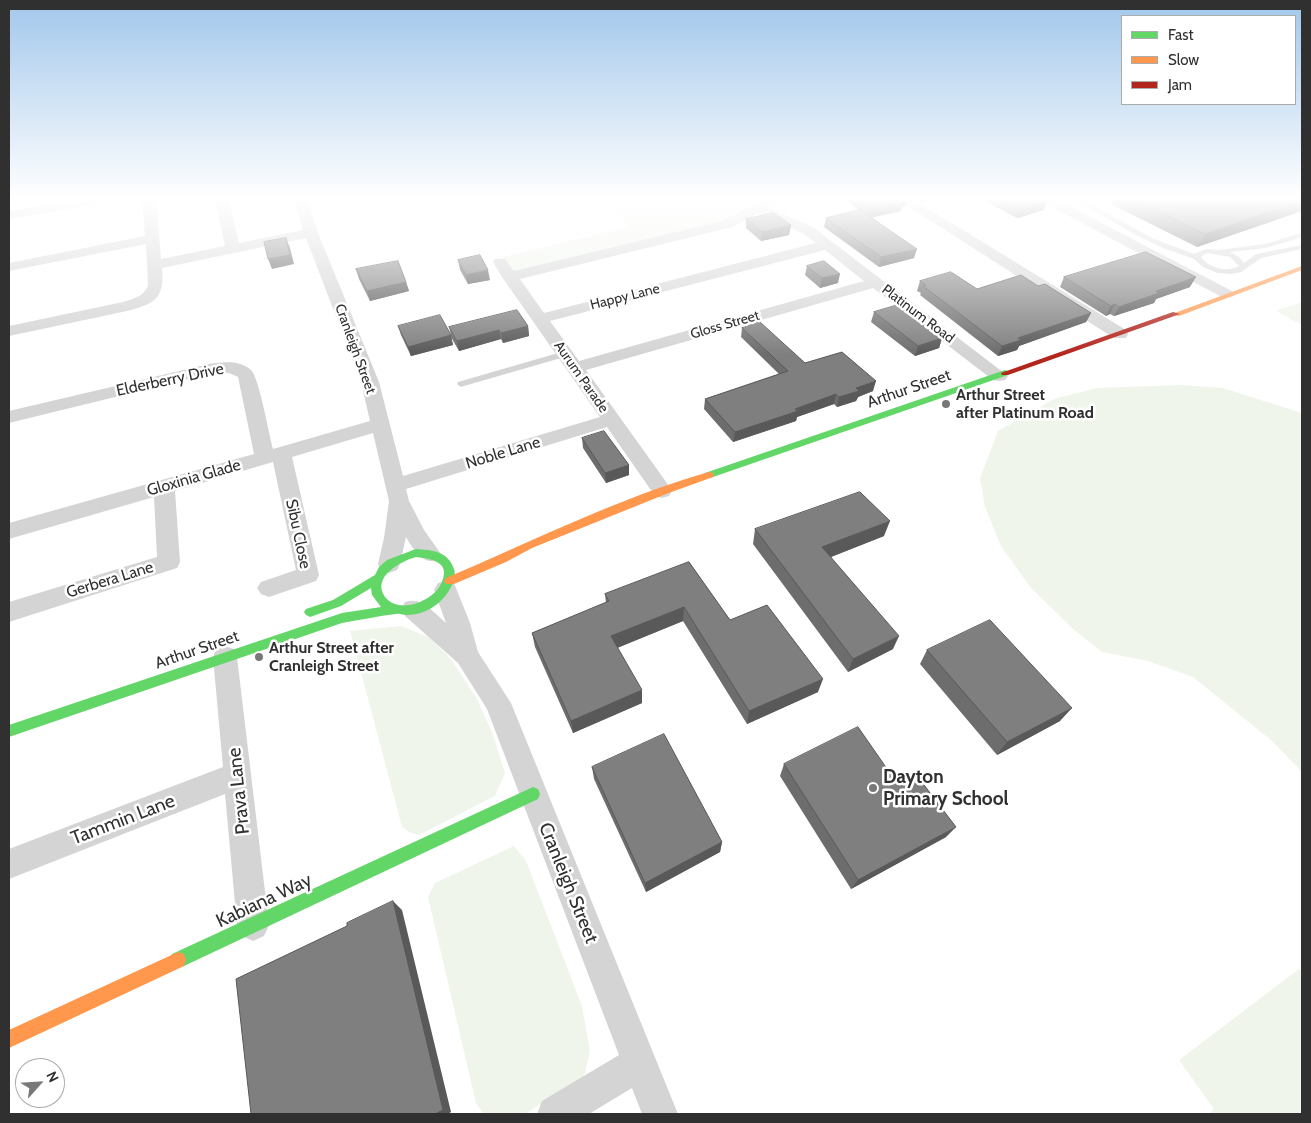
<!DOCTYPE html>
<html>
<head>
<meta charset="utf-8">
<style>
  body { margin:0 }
  #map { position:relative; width:1311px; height:1123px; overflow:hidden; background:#fff; font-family:Cabin,sans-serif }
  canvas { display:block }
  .frame { position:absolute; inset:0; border:10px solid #303030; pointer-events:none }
  .legend { position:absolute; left:1121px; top:15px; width:175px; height:90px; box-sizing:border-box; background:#fff; border:1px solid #acacac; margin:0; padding:6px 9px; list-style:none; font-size:15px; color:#303030 }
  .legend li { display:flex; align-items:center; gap:10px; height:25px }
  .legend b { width:25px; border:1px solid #acacac }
  .north { position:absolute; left:15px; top:1058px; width:50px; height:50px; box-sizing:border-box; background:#fff; border:1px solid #acacac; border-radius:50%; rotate:64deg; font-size:14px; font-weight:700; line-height:20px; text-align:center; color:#303030 }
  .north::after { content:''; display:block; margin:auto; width:18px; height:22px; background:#787878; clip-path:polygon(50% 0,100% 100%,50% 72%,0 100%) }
</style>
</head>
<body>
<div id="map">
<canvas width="1311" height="1123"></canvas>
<div class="frame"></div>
<ul class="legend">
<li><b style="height:6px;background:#63d668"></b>Fast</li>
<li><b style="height:6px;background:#ff974d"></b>Slow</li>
<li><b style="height:6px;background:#b3261e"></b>Jam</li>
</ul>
<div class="north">N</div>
</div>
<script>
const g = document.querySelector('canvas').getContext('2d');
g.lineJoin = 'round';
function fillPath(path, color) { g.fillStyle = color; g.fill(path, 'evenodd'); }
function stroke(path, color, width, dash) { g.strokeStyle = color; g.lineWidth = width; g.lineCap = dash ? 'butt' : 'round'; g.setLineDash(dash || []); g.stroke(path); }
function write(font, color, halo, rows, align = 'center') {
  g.font = font + ' Cabin,sans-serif'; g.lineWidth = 5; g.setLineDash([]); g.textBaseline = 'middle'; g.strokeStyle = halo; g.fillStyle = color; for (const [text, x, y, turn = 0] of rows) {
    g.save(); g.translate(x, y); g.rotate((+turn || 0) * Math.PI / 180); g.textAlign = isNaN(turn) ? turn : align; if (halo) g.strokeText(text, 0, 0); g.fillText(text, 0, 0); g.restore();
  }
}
fillPath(new Path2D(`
  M599 198H772L724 223 514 273 502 257 629 227Z
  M1302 302V325L1276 311Z
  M1180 385 1223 388 1302 413V772L1272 741 1193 677 1148 661 1102 652 1073 629 1031 588 1001 546 985 507 980 478 998 431 1054 399 1097 388Z
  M401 626 430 638 451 659 477 699 493 735 505 773 495 796 419 835 409 832 402 827 350 631Z
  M514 846 526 861 582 1006 590 1051 584 1077 525 1114H484L476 1103 428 897 435 883Z
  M1299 969 1302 972V1114H1209L1214 1109 1179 1060Z`), '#f0f5ec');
fillPath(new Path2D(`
  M1073 198H1080L1152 238 1194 254 1206 249 1219 250 1265 244 1302 233V237L1266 248 1230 252 1239 257 1244 263 1256 254 1302 245V249L1261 258 1241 272 1232 274 1218 273 1203 267 1194 259 1163 248 1132 233ZM1207 253 1230 257 1239 266C1226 273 1209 268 1201 257Z
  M565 351 569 354 568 356 464 386 461 387 457 384 458 382Z`), '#d4d4d4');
fillPath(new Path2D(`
  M87 198H115L108 202 9 219V211Z
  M142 198H156L161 259 225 246 215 198H228L239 243 303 230 293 198H306L318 233 379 382 403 476 600 417 502 277 493 262 495 259H505L514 271 722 221 770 198H785L784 201 770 208 814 228 1008 376 1005 380 999 381 993 380 873 288 586 370 669 486 672 491 669 496 662 498 655 496 607 427 406 489 409 501 424 530 441 554 438 560C421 565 414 550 406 537L400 564 397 570 389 573 381 570 378 564 384 538 389 501 373 433 292 457 319 575 316 581 269 597 261 594 257 588 261 582 296 570 273 462 175 491 180 562 177 568 9 622V602L157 557 154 497 9 539V523L254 454 238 377 229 373 209 374 9 423V411L209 364C223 362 239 360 251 370 259 377 269 435 273 449L370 421 361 382 306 238 162 268C165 298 155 304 127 311L9 336V326L123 302C133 299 145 296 148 285L146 244 9 271V263L145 236ZM759 213 804 234 816 243 544 313 520 279 732 227ZM825 250 864 281 579 361 550 321Z
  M895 198H911L1126 330 1128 334 1126 338H1114Z
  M1038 198H1054L1232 291 1235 294 1232 297H1222L1040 201Z
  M446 581 454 583 470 623 478 652 511 703 678 1114H642L632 1088 589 1114H537L542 1101 619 1055 487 709 458 663 405 616 401 609 405 602C422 596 434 613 446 623L434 590 438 583Z
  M225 646 234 649 237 657 269 925 264 936 253 941 242 936 237 925 225 794 9 879V849L223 767 213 657 216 649Z`), '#d4d4d4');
fillPath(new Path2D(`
  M1005 370 1008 371V375L713 477 709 478 704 475 705 473Z
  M416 549C432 550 448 551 454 569 456 575 454 582 451 587 443 603 426 615 407 615 403 615 400 613 396 614 378 616 360 620 342 623L9 737V725L342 613 381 607 372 595 371 588 341 606 310 617 306 615 304 612 306 609 333 600 375 575 379 567 387 560ZM416 557C432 559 452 562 441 584 433 601 399 615 385 597 371 577 401 561 416 557Z
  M533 787 538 789 540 794 538 799 184 966 178 968 172 966 170 960 172 954Z`), '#63d668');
fillPath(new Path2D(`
  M18 198H31L9 203V199Z
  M1302 266V270L1179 316 1172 314Z
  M709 472 713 473 714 475 713 477 666 494 532 548 506 562 454 584H446L444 581 446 578C533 541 618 498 709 472Z
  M178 952 184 954 186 960 184 966 9 1048V1030Z`), '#ff974d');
fillPath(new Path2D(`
  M1173 312 1180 314 1008 375H1002L1001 373Z`), '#b3261e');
fillPath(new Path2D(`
  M846 198H907L905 207H902L901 211 872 217 914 258 879 267 824 227 826 218 859 210 845 200Z
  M914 198H942L922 202Z
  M980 198H1041L1044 210 1017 218Z
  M1115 198H1302V211L1197 247 1111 204Z
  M746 219 791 225 789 235 761 241 746 228Z
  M458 260 490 280 468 284 460 270Z
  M807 266 838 283 820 288 805 275Z
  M356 269 406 282 409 291 370 301 359 279Z
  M1064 277 1190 287 1156 299 1154 303 1114 316 1110 314 1106 316 1060 287Z
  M920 281 977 289 1038 286 1091 313 1086 322 1019 346 1017 350 998 356 920 295 921 293 917 291Z
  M874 312 942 338 939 348 915 356 871 322Z
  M398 326 451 335 449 327 528 326 529 336 503 343 501 339 459 351 451 337 453 345 411 356 401 335Z
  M742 328 805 363 873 391 858 397 856 401 837 407 834 404 797 417 796 421 733 442 704 409 705 399 779 374 741 337Z
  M582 438 629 475 606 483 583 448Z
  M755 529 884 536 831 557 893 649 848 672 753 544Z
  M689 562 730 620 818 692 747 724 683 621 617 648 642 703 573 733 535 647 532 633 606 603 605 594Z
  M927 650 1060 721 997 755 920 664Z
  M784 764 946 837 851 889 780 776Z
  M592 767 722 842 720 852 646 892 594 779Z`), '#6d6d6d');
fillPath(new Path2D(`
  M907 198 905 207H902L901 211 870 218 872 209 899 199Z
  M923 198H942L922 202Z
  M1047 201 1044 210 1017 218 1021 209Z
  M1302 201V211L1197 247 1205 234Z
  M791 225 789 235 761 241 762 232Z
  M286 238 290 248 294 264 272 269 268 259Z
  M917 249 914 258 879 267 881 257Z
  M488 270 490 280 468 284 466 275Z
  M840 274 838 283 820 288 822 278Z
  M1196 277 1190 287 1156 299 1154 303 1114 316 1119 307 1156 291Z
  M406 282 409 291 370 301 367 291Z
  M1115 304 1110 314 1106 316 1111 306Z
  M1091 313 1086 322 1019 346 1017 350 998 356 1002 346 1018 338Z
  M528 326 529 336 503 343 501 333Z
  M499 330 501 339 459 351 457 341Z
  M451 335 453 345 411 356 408 347Z
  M942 338 939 348 915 356 918 346Z
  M876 381 873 391 858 397 856 401 837 407 839 397 856 388Z
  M836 394 834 404 797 417 796 421 733 442 735 432Z
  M629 465V475L606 483 605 473Z
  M890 521 884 536 818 562 822 547Z
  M684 607 683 621 612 650 611 636Z
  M899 636 893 649 848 672 853 659Z
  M823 679 818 692 747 724 749 711Z
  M642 690V703L573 733 571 721Z
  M1072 708 1060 721 997 755 1007 742Z
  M956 827 946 837 851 889 858 880Z
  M722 842 720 852 646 892 645 883Z
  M393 901 402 910 451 1112 448 1114H435Z`), '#595959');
const building = new Path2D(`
  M856 198H907L899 199 903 202 872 209Z
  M1000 198H1041L1047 201 1021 209Z
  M1132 198H1302V201L1205 234Z
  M860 210 917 249 881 257 826 218Z
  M774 213 791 225 762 232 746 219Z
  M286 238 290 255 268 259 264 242Z
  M1146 252 1196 277 1156 291 1159 293 1119 307 1115 304 1111 306 1064 277Z
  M480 255 488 270 466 275 458 260Z
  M398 261 406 282 367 291 356 269Z
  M824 261 840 274 822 278 807 266Z
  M951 272 977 289 1021 275 1038 286 1045 284 1091 313 1018 338 1021 340 1002 346 923 286 926 285 920 281Z
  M898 305 942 338 918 346 874 312Z
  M517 310 528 326 501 333 499 330 457 341 449 327Z
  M440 315 451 335 408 347 398 326Z
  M760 322 805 363 842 352 876 381 856 388 859 391 839 397 836 394 795 409 798 411 735 432 705 399 788 371 742 328Z
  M604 431 629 465 605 473 582 438Z
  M860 492 890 521 822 547 899 636 853 659 755 529Z
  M689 562 730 620 767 605 823 679 749 711 684 607 611 636 642 690 571 721 532 633 609 601 605 594Z
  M990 620 1072 708 1007 742 927 650Z
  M858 727 899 786 918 777 956 827 858 880 784 764Z
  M664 734 722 842 645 883 592 767Z
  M393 901 443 1110 435 1114H251L236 979 347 926V923Z`);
fillPath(building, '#7f7f7f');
stroke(building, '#595959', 1);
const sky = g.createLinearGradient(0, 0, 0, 355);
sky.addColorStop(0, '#a2c7ec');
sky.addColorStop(0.56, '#fff');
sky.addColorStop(1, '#ffffff00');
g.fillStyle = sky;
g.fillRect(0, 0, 1311, 355);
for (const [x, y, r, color] of [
  [946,404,5,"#787878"],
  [259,657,5,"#787878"],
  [873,788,5,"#787878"]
]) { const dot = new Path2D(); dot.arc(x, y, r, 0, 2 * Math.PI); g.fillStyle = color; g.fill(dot); stroke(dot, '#fff', 2); }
write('14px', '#303030', '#fff', [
  ["Happy Lane",625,297,-14],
  ["Platinum Road",918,314,37],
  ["Gloss Street",725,325,-16],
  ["Cranleigh Street",355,349,70],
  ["Aurum Parade",581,377,55]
]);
write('16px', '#303030', '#fff', [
  ["Elderberry Drive",170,380,-12],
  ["Arthur Street",909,389,-19],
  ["Noble Lane",503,453,-17],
  ["Gloxinia Glade",194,478,-16],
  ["Sibu Close",298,534,78],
  ["Gerbera Lane",110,580,-17],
  ["Arthur Street",197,650,-19]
]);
write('bold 16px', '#303030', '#fff', [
  ["Arthur Street",956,395],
  ["after Platinum Road",956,413],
  ["Arthur Street after",269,648],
  ["Cranleigh Street",269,666]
], 'left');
write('bold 19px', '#303030', '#fff', [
  ["Dayton",883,777],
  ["Primary School",883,799]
], 'left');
write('19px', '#303030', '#fff', [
  ["Prava Lane",239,791,-96],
  ["Tammin Lane",123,820,-21],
  ["Cranleigh Street",568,883,68],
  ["Kabiana Way",264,901,-25]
]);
</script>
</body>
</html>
